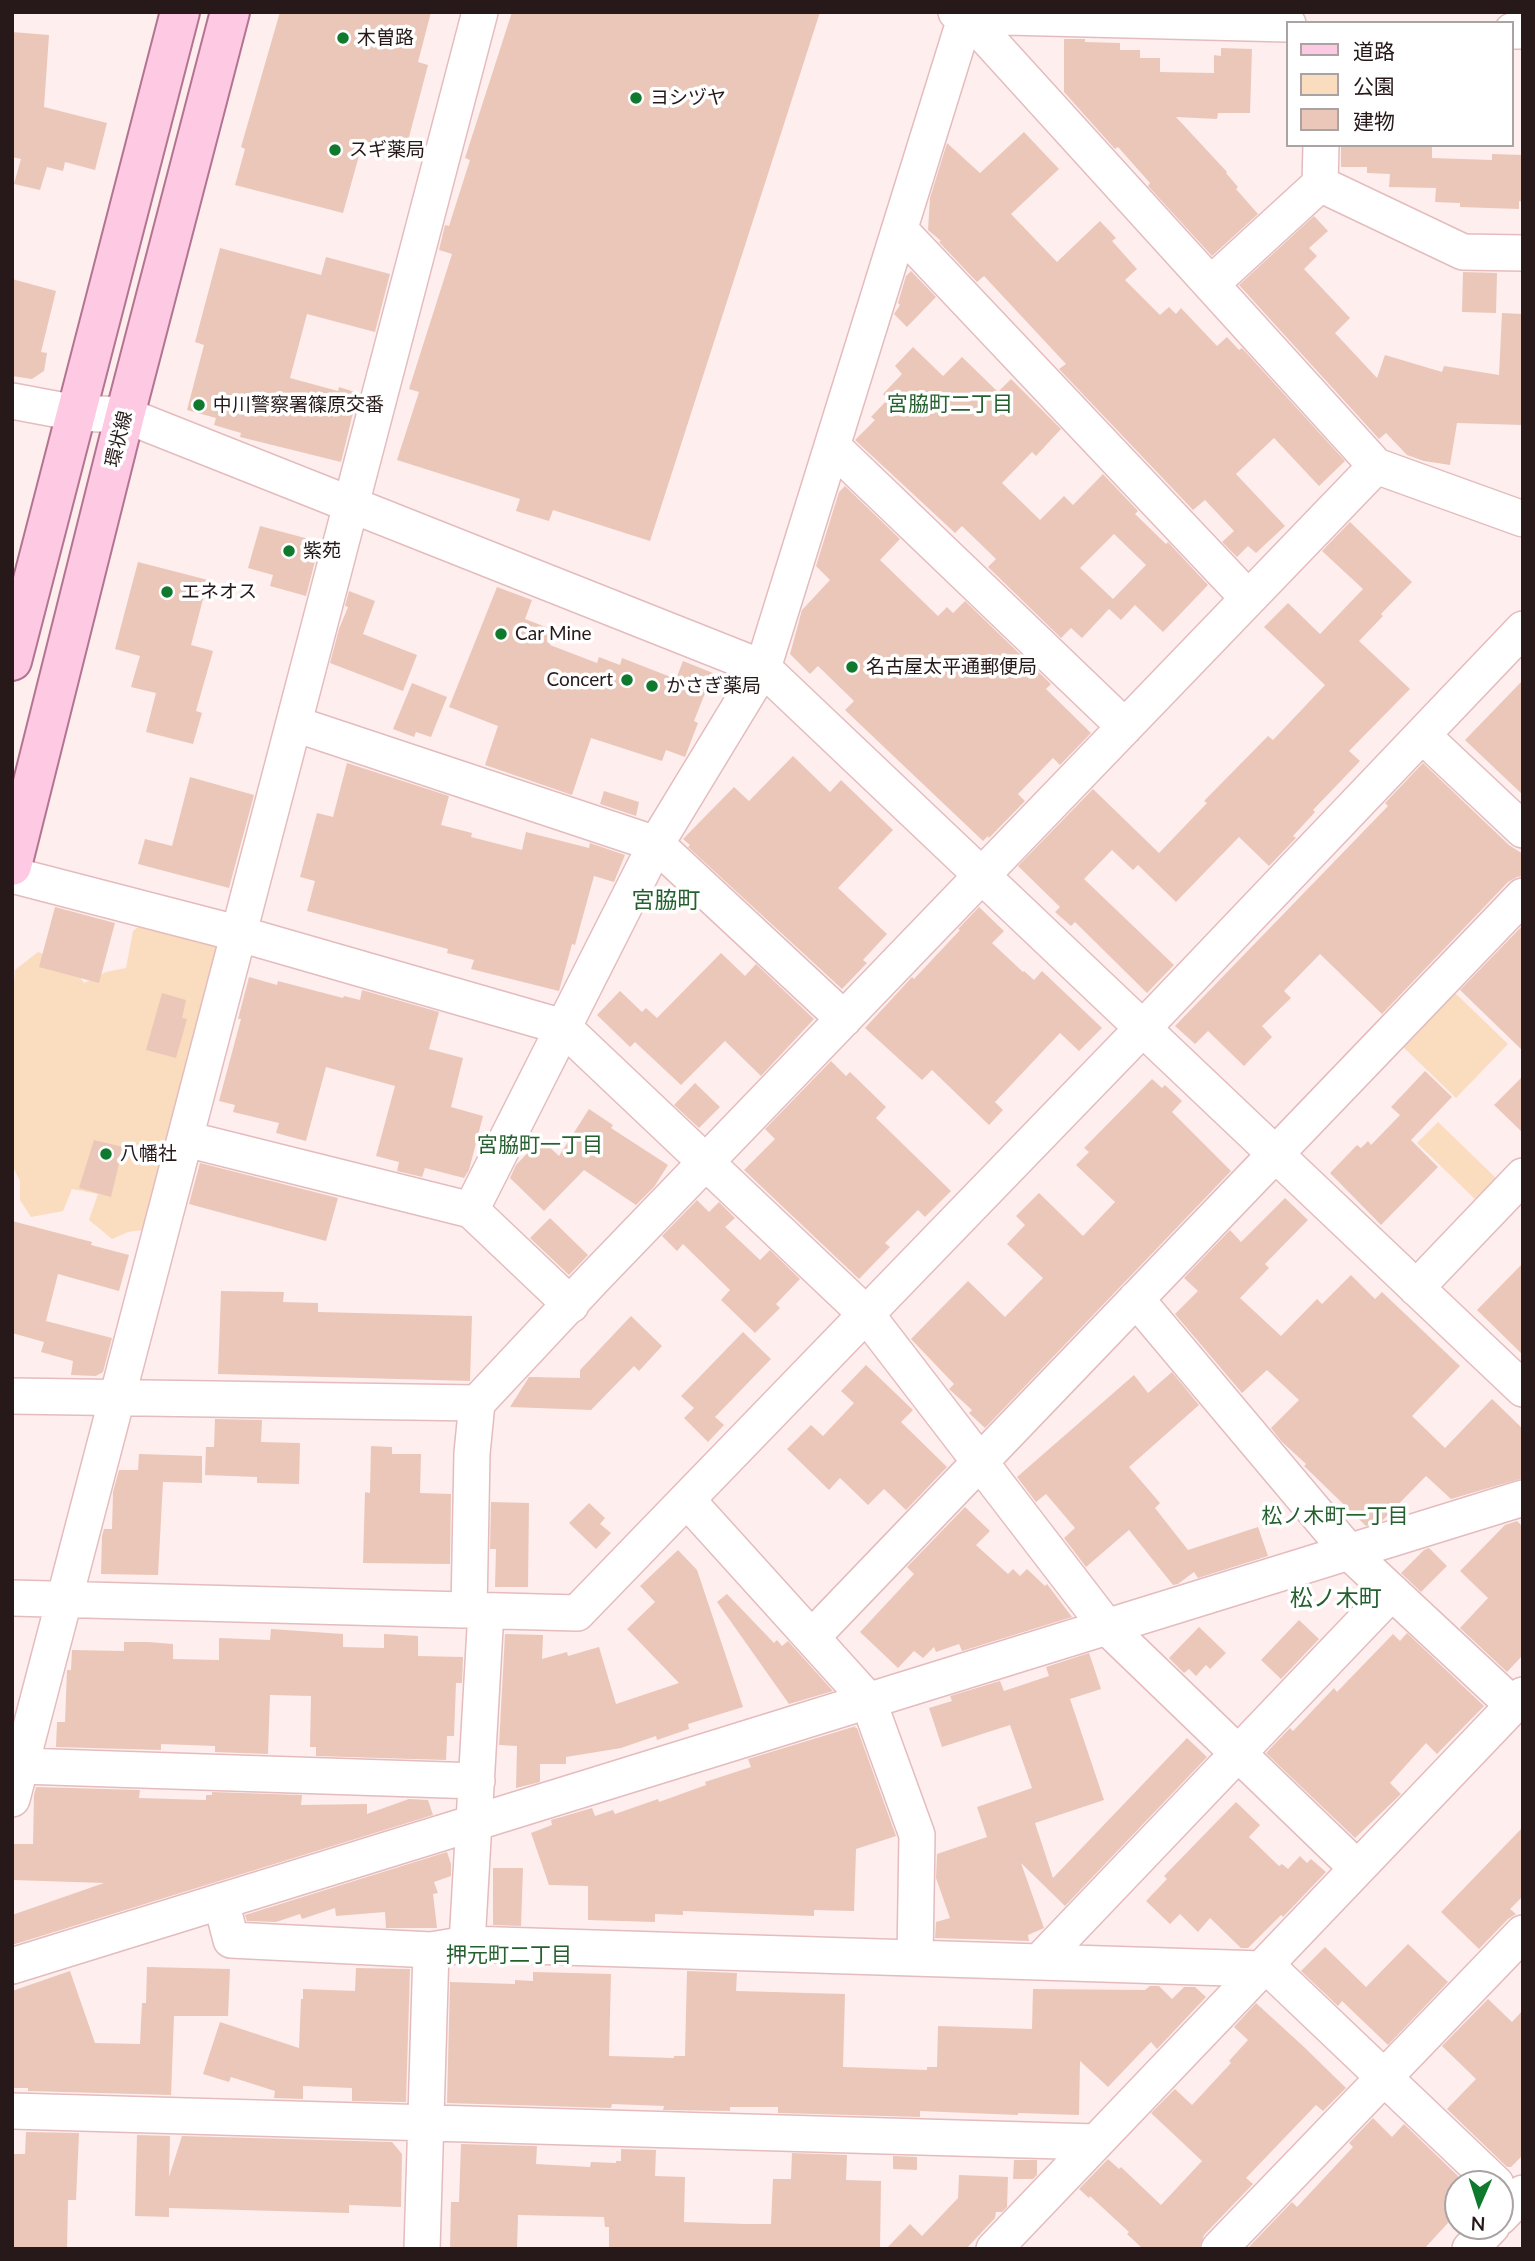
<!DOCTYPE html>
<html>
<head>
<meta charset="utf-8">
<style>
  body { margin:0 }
  #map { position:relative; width:1535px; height:2261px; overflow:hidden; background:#feeeee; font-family:Lato,"Noto Sans JP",sans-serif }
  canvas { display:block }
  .frame { position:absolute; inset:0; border:14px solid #271919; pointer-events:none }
  .legend { position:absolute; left:1286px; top:21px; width:228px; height:126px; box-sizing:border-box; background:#fff; border:2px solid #a9a3a3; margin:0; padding:9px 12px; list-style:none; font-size:21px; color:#271919 }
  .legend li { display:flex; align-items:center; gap:14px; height:35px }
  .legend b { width:35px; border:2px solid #a9a3a3 }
  .north { position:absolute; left:1444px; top:2170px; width:70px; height:70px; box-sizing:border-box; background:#fff; border:2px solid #a9a3a3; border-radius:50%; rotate:183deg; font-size:19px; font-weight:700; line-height:28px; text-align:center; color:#271919 }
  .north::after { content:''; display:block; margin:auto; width:24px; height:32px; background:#0f7a2e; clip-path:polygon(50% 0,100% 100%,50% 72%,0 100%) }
</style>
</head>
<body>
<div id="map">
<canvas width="1535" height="2261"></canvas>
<div class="frame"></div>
<ul class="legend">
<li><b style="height:9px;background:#fec9e3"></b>道路</li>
<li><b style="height:19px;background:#fadcbe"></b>公園</li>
<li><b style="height:19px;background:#ebc7b9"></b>建物</li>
</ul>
<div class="north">N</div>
</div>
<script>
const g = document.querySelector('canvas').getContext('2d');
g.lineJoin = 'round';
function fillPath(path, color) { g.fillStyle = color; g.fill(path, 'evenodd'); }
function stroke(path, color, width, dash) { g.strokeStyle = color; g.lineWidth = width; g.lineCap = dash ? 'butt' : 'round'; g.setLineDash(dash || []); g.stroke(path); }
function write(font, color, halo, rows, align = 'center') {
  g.font = font + ' Lato,"Noto Sans JP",sans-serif'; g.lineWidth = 7; g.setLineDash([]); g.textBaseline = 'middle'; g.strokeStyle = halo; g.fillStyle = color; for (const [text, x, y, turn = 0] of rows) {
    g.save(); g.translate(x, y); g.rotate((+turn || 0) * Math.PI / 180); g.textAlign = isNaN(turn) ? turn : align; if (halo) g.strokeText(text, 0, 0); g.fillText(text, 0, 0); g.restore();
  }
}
fillPath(new Path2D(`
  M148 919 219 943 165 1227 128 1232 112 1239 89 1220 98 1194 72 1189 63 1211 31 1217 20 1200V1181L12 1165V1008L15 970 38 952 70 964 84 983 106 972 126 968 133 931Z
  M1453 991 1508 1044 1456 1098 1401 1045Z
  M1438 1122 1498 1180 1477 1201 1417 1143Z`), '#fadcbe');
fillPath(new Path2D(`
  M280 12H431L418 62 428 65 404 156 362 145 343 213 235 185 245 149 241 147Z
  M512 12H820L650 541 553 510 549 521 516 511 520 499 397 460 419 392 409 389 452 254 439 250 445 225 449 226 470 160 465 158Z
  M12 32 49 35 44 107 107 123 95 170 65 162 63 171 47 167 40 190 14 184 21 159 12 157Z
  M1064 39H1085V42L1120 43V50H1140V58H1160V72L1214 73V55L1221 56V48L1252 49 1250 113H1218L1217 119 1176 117 1227 172 1226 173 1238 187 1236 189 1258 214 1212 256 1148 186 1150 183 1118 147 1115 149 1064 92Z
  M1024 132 1059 169 1011 214 1057 262 1100 221 1116 238 1112 241 1137 269 1125 280 1160 315 1169 307 1176 314 1181 308 1217 346 1227 337 1239 350 1242 348 1345 461 1319 486 1274 438 1236 474 1285 526 1256 553 1248 546 1237 557 1222 542 1234 531 1205 500 1193 510 1059 369 1066 364 984 276 977 282 939 242 941 241 928 230 930 198 947 143 980 173Z
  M1341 145H1432V158L1492 160V154L1523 155V202L1519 201V209L1460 207V203L1435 202 1436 188 1389 187 1390 174 1367 173V167H1341Z
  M1314 216 1328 231 1309 248 1317 256 1304 269 1350 318 1335 333 1377 378 1385 355 1442 372 1444 366 1499 375 1502 313 1523 314V425L1457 423 1450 465 1424 461 1407 455 1386 433 1379 439 1239 285Z
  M220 248 321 275 326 257 390 274 375 332 307 314 290 378 338 391 339 387 358 393 341 462 240 437 241 433 214 425 216 418 187 410 204 345 195 342Z
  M911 271 936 297 907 327 894 314 900 305 898 303 906 276Z
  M1463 272 1497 273 1496 313 1462 312Z
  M12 279 56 291 41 352 47 353 44 371 32 379 12 376Z
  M913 347 943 376 962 357 998 392 1011 379 1061 429 1036 456 1032 452 1002 483 1040 520 1064 496 1073 505 1103 474 1138 511 1135 514 1166 544 1168 542 1208 585 1163 632 1135 605 1121 620 1109 609 1082 638 1071 628 1061 638 988 567 996 559 962 526 955 533 855 440 875 420 871 417 888 399 883 394 902 374 895 366ZM1114 534 1146 565 1113 599 1080 568Z
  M845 486 900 539 880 560 938 616 947 607 953 613 965 601 1051 684 1046 689 1091 733 1060 765 1053 758 1018 794 1025 801 989 838 988 836 983 841 845 710 854 701 818 666 810 674 790 654 802 610 830 580 816 566 839 492Z
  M1350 522 1412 582 1381 614 1383 616 1359 641 1410 689 1349 751 1360 761 1313 810 1315 812 1293 836 1296 838 1269 866 1239 837 1176 902 1138 865 1133 870 1112 850 1084 879 1174 965 1147 993 1075 922 1071 926 1055 912 1060 907 1018 866 1093 789 1159 853 1207 803 1204 801 1268 736 1273 740 1325 685 1264 627 1288 603 1320 634 1363 589 1322 551Z
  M260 526 320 542 306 596 270 586 273 575 248 568Z
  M138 562 208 580 191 645 213 651 196 711 202 713 193 744 146 732 156 693 131 687 140 656 115 649Z
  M497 587 532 600 525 619 556 631 550 645 597 663 599 657 620 665 622 658 676 679 683 661 713 673 694 721 698 723 685 757 666 750 662 761 591 738 572 795 485 765 498 726 449 707Z
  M349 591 375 601 363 634 417 655 403 691 330 663 339 629 348 607 345 606Z
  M1523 680V795L1465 740Z
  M412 683 447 697 431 737 416 732 414 737 393 729Z
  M793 756 830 792 841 780 893 830 838 888 887 934 863 960 867 963 842 989 688 847 690 845 683 839 734 787 749 801Z
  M347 763 449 796 441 825 472 833 471 837 522 850 526 832 589 848 590 843 625 855 614 882 594 876 575 945 572 944 559 991 471 969 474 960 447 953 448 949 307 911 315 881 300 877 317 813 333 817Z
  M1423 763 1509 845 1523 854V876L1517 877 1508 882 1382 1014 1320 954 1284 991 1291 998 1262 1026 1272 1037 1244 1066 1208 1031 1195 1044 1175 1026 1388 806 1385 803Z
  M190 777 254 795 229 888 138 864 145 839 172 846Z
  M604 791 639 802 636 816 600 804Z
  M55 907 115 923 99 983 39 967Z
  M979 907 1004 931 992 943 1023 972 1024 971 1034 980 1042 971 1102 1028 1079 1051 1060 1033 995 1102 1003 1110 989 1125 932 1070 922 1080 865 1028 912 977 914 979 960 930 958 929Z
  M1523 925V1051L1460 990Z
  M721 953 745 976 756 964 814 1019 761 1076 725 1041 681 1085 635 1042 630 1047 597 1015 620 991 642 1012 646 1008 657 1018Z
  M249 977 277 985 278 981 343 998 344 996 360 1000 362 990 439 1012 429 1049 463 1058 451 1107 483 1116 469 1170 464 1178 425 1168 422 1177 397 1171 399 1162 376 1156 395 1086 326 1067 306 1141 276 1133 279 1123 233 1112 235 1105 219 1101 241 1019H238Z
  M162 993 186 1000 182 1018 187 1019 176 1058 146 1050Z
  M831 1061 846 1076 850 1072 886 1107 876 1118 951 1191 925 1217 918 1210 885 1243 890 1247 859 1279 744 1170 775 1139 765 1129Z
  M1425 1071 1452 1097 1411 1140 1438 1167 1381 1225 1330 1173 1357 1145 1361 1148 1368 1141 1371 1145 1400 1115 1391 1107Z
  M1523 1076V1133L1494 1105Z
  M1152 1079 1162 1088 1165 1085 1182 1101 1172 1112 1231 1171 985 1428 969 1413 972 1410 949 1389 954 1384 911 1339 968 1281 1005 1317 1043 1278 1007 1244 1025 1225 1016 1216 1039 1193 1083 1236 1115 1202 1076 1165 1089 1152 1084 1148Z
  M695 1083 720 1107 699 1128 674 1105Z
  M589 1109 613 1125 611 1128 668 1165 654 1187 636 1205 584 1170 544 1211 510 1178 516 1165 541 1139 559 1156Z
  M94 1140 123 1147 111 1197 79 1188Z
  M200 1163 338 1198 326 1241 189 1204Z
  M1285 1198 1308 1220 1265 1264 1269 1268 1240 1298 1281 1336 1317 1299 1322 1304 1351 1275 1375 1299 1382 1292 1460 1366 1412 1416 1445 1448 1492 1399 1523 1429V1478L1451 1499 1426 1476 1382 1521 1366 1526 1304 1466 1306 1464 1281 1441 1271 1428 1299 1400 1267 1370 1242 1393 1175 1314 1198 1291 1184 1278 1230 1230 1241 1242Z
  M697 1200 709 1212 719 1202 735 1218 725 1227 760 1260 770 1250 800 1279 776 1304 780 1308 755 1333 721 1300 730 1290 683 1244 677 1251 662 1236Z
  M550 1218 588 1255 569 1275 530 1238Z
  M12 1221 92 1242 91 1245 129 1255 119 1291 58 1274 46 1321 112 1338 103 1372 96 1376 71 1375 73 1361 41 1352 44 1342 12 1333Z
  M1523 1263V1355L1477 1310Z
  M221 1291 284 1292 283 1302 318 1303V1312L472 1316 470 1381 218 1374Z
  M631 1316 662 1346 639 1371 634 1366 591 1410 510 1407 529 1377 580 1378V1370Z
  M743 1332 771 1359 715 1417 724 1425 708 1442 684 1418 694 1408 681 1396Z
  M866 1365 913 1410 901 1422 947 1467 906 1510 884 1489 868 1505 840 1478 829 1490 787 1449 811 1425 823 1436 854 1403 841 1391Z
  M1172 1372 1199 1405 1129 1467 1160 1503 1155 1508 1188 1550 1258 1527 1268 1556 1198 1578 1194 1572 1178 1584 1173 1585 1129 1530 1086 1567 1064 1538 1075 1528 1046 1494 1036 1502 1017 1477 1134 1375 1148 1393Z
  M215 1419 262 1420 261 1442 300 1443 299 1484 257 1483V1477L205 1475 206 1447H214Z
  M371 1446 392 1447V1454H421L420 1493 451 1494 450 1564 363 1563 365 1492 370 1493Z
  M139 1454 202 1456V1483L163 1482 158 1575 101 1574 102 1536 104 1529H112L113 1492 119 1470H138Z
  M491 1502 529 1503 528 1587H495L496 1549H490Z
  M589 1503 605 1518 600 1524 611 1533 596 1549 569 1523Z
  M965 1507 990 1531 976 1545 1008 1574 1013 1569 1020 1576 1027 1569 1045 1586 1047 1584 1072 1617 962 1651 959 1644 936 1652 934 1647 923 1658 914 1651 898 1668 860 1632 914 1574 907 1567Z
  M1517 1521 1523 1527V1655L1507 1672 1460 1628 1488 1598 1460 1571 1505 1525Z
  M1429 1548 1447 1566 1421 1592 1401 1573 1424 1550Z
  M678 1550 697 1570 743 1707 688 1724 689 1729 657 1740 656 1736 621 1748 566 1757V1764H540V1782L516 1788 517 1746 499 1745 505 1634 543 1635 542 1659 567 1652 568 1656 599 1647 616 1704 679 1683 627 1629 655 1602 640 1586Z
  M727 1594 774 1643 777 1640 782 1646 788 1641 833 1691 789 1704 717 1602Z
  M1299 1620 1319 1639 1281 1679 1261 1660Z
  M1199 1627 1226 1653 1210 1669 1206 1665 1196 1676 1189 1669 1184 1673 1169 1658Z
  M271 1629 343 1634V1647L384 1648V1634L418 1636V1656L463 1657 462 1683H456L454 1736H447L446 1760 316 1756V1747H310L311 1696 270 1695 268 1754 215 1752V1746L161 1744V1750L56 1747 57 1722H65L67 1670H71L72 1650 124 1651V1642H148L173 1644V1659L219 1660V1638L270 1640Z
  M1407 1633 1484 1706 1437 1754 1426 1743 1390 1783 1401 1794 1355 1838 1266 1753 1290 1728 1293 1731 1334 1688 1337 1692 1393 1634 1400 1641Z
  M1089 1653 1101 1689 1070 1699 1104 1800 1035 1823 1053 1878 1187 1738 1207 1757 1065 1906 1021 1863 1044 1928 1028 1935 1029 1941 935 1938 936 1922 950 1918 936 1878 937 1854 987 1837 977 1807 1032 1788 1010 1725 942 1747 929 1708 952 1701 950 1696 1000 1681 1004 1691 1049 1676 1046 1667Z
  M856 1726 855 1728H857L896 1836 856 1849 854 1911 814 1910V1916L683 1911V1915L655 1914V1922L588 1920V1886L549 1885 531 1833 552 1825 551 1820 592 1808 595 1816 613 1810 615 1814 658 1799 659 1802 706 1785 705 1782 751 1767 748 1759Z
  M36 1787 140 1790 139 1798 206 1800V1795H212V1792L302 1795 301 1805 367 1804V1814L409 1799 428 1800 433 1815 12 1945V1915L104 1883 13 1880 14 1844H33L34 1795Z
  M1236 1802 1260 1825 1249 1837 1279 1866 1282 1864 1288 1869 1300 1856 1307 1863 1311 1859 1326 1872 1283 1917 1281 1915 1248 1948H1241L1210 1918 1198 1932 1180 1914 1170 1924 1146 1901 1167 1879 1164 1876Z
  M1523 1827V1896L1510 1909 1516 1914 1508 1919 1479 1949 1441 1912Z
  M447 1852 451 1864V1876L434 1882 438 1893 433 1894 437 1928H386L385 1912 336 1916 335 1908 302 1919 300 1914 276 1922 247 1921 245 1915Z
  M493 1868H523L521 1926 493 1925Z
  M1408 1944 1448 1982 1388 2045 1342 2001 1338 2006 1301 1971 1325 1947 1366 1987Z
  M147 1967 230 1969 228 2016H174L171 2095 28 2091V2088H12V1991L70 1971 95 2043 140 2044 142 2003H146Z
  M356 1968 410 1969 406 2102 352 2101V2088L303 2086V2099L274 2098 275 2091 231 2077 229 2082 203 2074 220 2022 299 2048 301 1999H303V1989L355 1991Z
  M687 1971 737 1973 736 1991 845 1994 843 2067 927 2070V2067H937L938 2026 1032 2029 1033 1989 1145 1990 1150 1986H1159L1172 1999 1184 1987H1195L1206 1997 1157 2049 1151 2042 1108 2087 1080 2061 1079 2115 1018 2113V2115L920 2111V2117L778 2113V2107H730V2111L663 2110 664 2106 612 2104 611 2108 447 2103 450 1982 515 1984V1980L533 1981V1972L611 1974 609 2056 674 2058V2056H685Z
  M1488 1999 1512 2022 1523 2010V2155L1511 2167H1507L1447 2109 1476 2079 1442 2046Z
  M1256 2003 1304 2047 1346 2088 1323 2111 1316 2105 1246 2178 1253 2184 1204 2235 1199 2249H1143L1127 2234 1129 2232 1090 2196 1089 2198 1079 2189 1108 2159 1119 2169 1121 2167 1161 2205 1202 2161 1151 2113 1175 2089 1192 2105 1231 2063 1229 2061 1248 2040 1234 2027Z
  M1373 2118 1392 2137 1404 2124 1458 2176V2212L1424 2249H1247L1292 2202 1297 2207 1353 2147 1349 2143Z
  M26 2132 79 2133 76 2200H68L67 2249H12V2154H25Z
  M137 2135 170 2136 169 2177 182 2136 392 2142 402 2154 401 2207 349 2205V2213L169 2208V2217L135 2216Z
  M461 2144 537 2146 536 2164 590 2167 591 2162 616 2163V2161H621V2149L656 2150 655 2176 685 2177 684 2222 746 2224H771L773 2179H791L792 2153 847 2155 846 2180 881 2181 880 2249H609V2227H605L604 2217 518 2215 517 2249H450L451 2202H459Z
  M893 2156 917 2157V2170L893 2169Z
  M1014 2160H1037V2175L1033 2179H1013Z
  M959 2175 1008 2177 1007 2207 1002 2212H996L995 2218 966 2249H886L910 2224 922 2236 958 2198Z`), '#ebc7b9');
const minor = new Path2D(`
  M956 12 967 16 1288 24
  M967 16 1376 466 1523 519
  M1512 31H1523
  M1320 184 1463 252 1523 253
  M900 230 1248 598
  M1211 284 1320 184 1321 145
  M12 401 76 413 125 415 763 668 1523 1389
  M832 446 1125 727
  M295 724 656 844 844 1019
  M1422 735 1523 830
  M12 875 240 934 563 1027 866 1314 1106 1626 1357 1868
  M186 1139 471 1210 571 1305
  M471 1210 656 844 763 668 967 12
  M1416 1288 1523 1176
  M1136 1299 1349 1552 1513 1705
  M12 1396 477 1403 595 1277 1376 466
  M687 1500 868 1700 917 1835 915 1958
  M12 1598 577 1613 1143 1028 1523 629
  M469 1610 472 1453 477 1403
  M812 1637 1523 896
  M21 1766 477 1781
  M12 1799 480 12
  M221 1901 231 1940 431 1950 467 1944 1262 1969
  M467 1944 486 1611
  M1039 1962 1392 1592
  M1266 1965 1496 2184
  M12 1966 1523 1498
  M12 2111 1096 2142
  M1500 2217 1523 2193
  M422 2249 431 1950
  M994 2249 1523 1695
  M1219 2249 1523 1933
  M1470 2249 1492 2226`);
const major = new Path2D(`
  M12 661 180 12
  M12 866 125 415 230 12`);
stroke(minor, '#e4bcbe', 38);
stroke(major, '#b27490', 42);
stroke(minor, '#fff', 35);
stroke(major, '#fec9e3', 38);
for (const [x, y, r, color] of [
  [343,38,7,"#0f7a2e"],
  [636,98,7,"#0f7a2e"],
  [335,150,7,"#0f7a2e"],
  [199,405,7,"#0f7a2e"],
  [289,551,7,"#0f7a2e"],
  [167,592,7,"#0f7a2e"],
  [501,634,7,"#0f7a2e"],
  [852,667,7,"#0f7a2e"],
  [627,680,7,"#0f7a2e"],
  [652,686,7,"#0f7a2e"],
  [106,1154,7,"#0f7a2e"]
]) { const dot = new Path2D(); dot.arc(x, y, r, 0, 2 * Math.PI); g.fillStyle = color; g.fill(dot); stroke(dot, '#fff', 2.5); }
write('19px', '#271919', '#fff', [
  ["木曽路",357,38],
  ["ヨシヅヤ",650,98],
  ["スギ薬局",349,150],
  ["中川警察署篠原交番",213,405],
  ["紫苑",303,551],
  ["エネオス",181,592],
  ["Car Mine",515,634],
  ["名古屋太平通郵便局",866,667],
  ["Concert",613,680,"right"],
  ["かさぎ薬局",666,686],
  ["八幡社",120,1154]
], 'left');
write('19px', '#271919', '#fff', [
  ["環状線",119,439,-76]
]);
write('21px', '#25602f', '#fff', [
  ["宮脇町二丁目",950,404],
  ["宮脇町一丁目",540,1145],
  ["松ノ木町一丁目",1335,1516],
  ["押元町二丁目",509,1955]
]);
write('23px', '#25602f', '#fff', [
  ["宮脇町",666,901],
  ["松ノ木町",1336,1599]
]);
</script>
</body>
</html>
